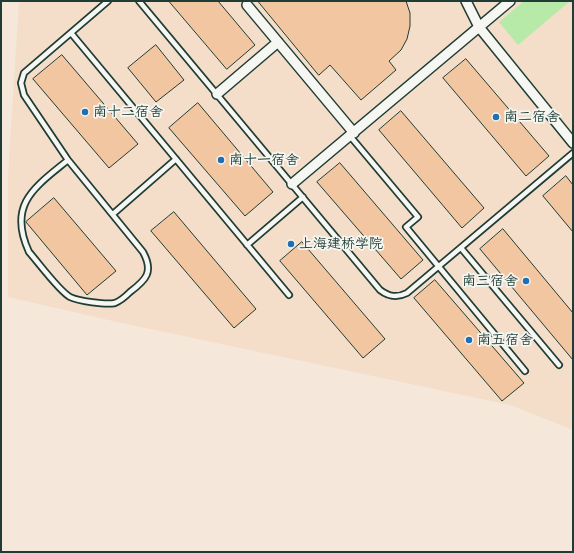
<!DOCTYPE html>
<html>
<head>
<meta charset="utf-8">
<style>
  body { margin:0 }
  #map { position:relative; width:574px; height:553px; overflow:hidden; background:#f5e8da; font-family:Mali,sans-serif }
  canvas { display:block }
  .frame { position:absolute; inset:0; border:2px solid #1f3d34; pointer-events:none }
</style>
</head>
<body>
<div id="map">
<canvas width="574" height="553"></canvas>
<div class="frame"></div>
</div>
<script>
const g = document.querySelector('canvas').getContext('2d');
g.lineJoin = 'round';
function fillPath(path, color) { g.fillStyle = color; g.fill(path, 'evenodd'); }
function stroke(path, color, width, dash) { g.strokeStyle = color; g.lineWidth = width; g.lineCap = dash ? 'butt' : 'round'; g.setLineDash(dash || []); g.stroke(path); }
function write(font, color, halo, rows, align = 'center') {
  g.font = font + ' Mali,"LXGW WenKai TC",sans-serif'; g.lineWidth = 3.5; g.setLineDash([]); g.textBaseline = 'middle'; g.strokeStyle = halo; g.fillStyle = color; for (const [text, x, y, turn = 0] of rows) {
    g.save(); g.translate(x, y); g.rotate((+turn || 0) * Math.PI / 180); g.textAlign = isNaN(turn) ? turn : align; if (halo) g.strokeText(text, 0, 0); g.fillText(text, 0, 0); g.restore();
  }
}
fillPath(new Path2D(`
  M19 1H573V430L510 405 117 322 8 297V174Z`), '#f4dec9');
fillPath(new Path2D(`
  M524 1H570L518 45 499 22Z`), '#b7e9a9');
const building = new Path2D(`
  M169 1H218L255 45 227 69Z
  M258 1H406L410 13V26L407 39 401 50 389 61 396 70 361 100 330 65 319 75Z
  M156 45 184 80 156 102 128 68Z
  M62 55 138 144 109 168 33 79Z
  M466 59 549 156 526 176 443 78Z
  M198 103 273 192 245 216 169 128Z
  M401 111 484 208 462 228 379 130Z
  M340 163 423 260 401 279 317 182Z
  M566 176 573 185V232L543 196Z
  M54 198 116 271 87 295 26 222Z
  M174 212 256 309 234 328 151 231Z
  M503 229 573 313V360L480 249Z
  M302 242 385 339 363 358 280 261Z
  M435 280 524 383 502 401 414 298Z`);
fillPath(building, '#f3c6a2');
stroke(building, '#1f3d34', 1);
const lane = new Path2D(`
  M139 1 380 290C389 297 397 298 407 293L573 153
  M71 33 289 295
  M350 136 418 217 406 227 525 371
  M68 160C35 187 7 204 29 252 38 262 59 291 70 297 78 301 106 305 115 303 120 301 126 296 130 292 146 280 154 272 143 252L68 160 24 95 21 83 24 73 108 1
  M113 214 176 159
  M247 245 303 197
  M461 248 559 365`);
const street = new Path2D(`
  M466 1 479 27 573 143
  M247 5 354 133
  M217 94 278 42
  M292 184 510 1`);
stroke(lane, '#1f3d34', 8);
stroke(street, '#1f3d34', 12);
stroke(lane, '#f6f6f2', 4.5);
stroke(street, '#f6f6f2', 9);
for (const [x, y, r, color] of [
  [85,112,4,"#1f6fb2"],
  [496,117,4,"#1f6fb2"],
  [221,160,4,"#1f6fb2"],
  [291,244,4,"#1f6fb2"],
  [526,281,4,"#1f6fb2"],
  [469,340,4,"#1f6fb2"]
]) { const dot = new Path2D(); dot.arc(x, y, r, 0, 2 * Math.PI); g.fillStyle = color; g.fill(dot); stroke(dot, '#f6f6f2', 1.5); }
write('14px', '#1f3d34', '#f6f6f2', [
  ["南十二宿舍",93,112],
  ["南二宿舍",504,117],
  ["南十一宿舍",229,160],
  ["上海建桥学院",299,244],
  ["南三宿舍",518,281,"right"],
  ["南五宿舍",477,340]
], 'left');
</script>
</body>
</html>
